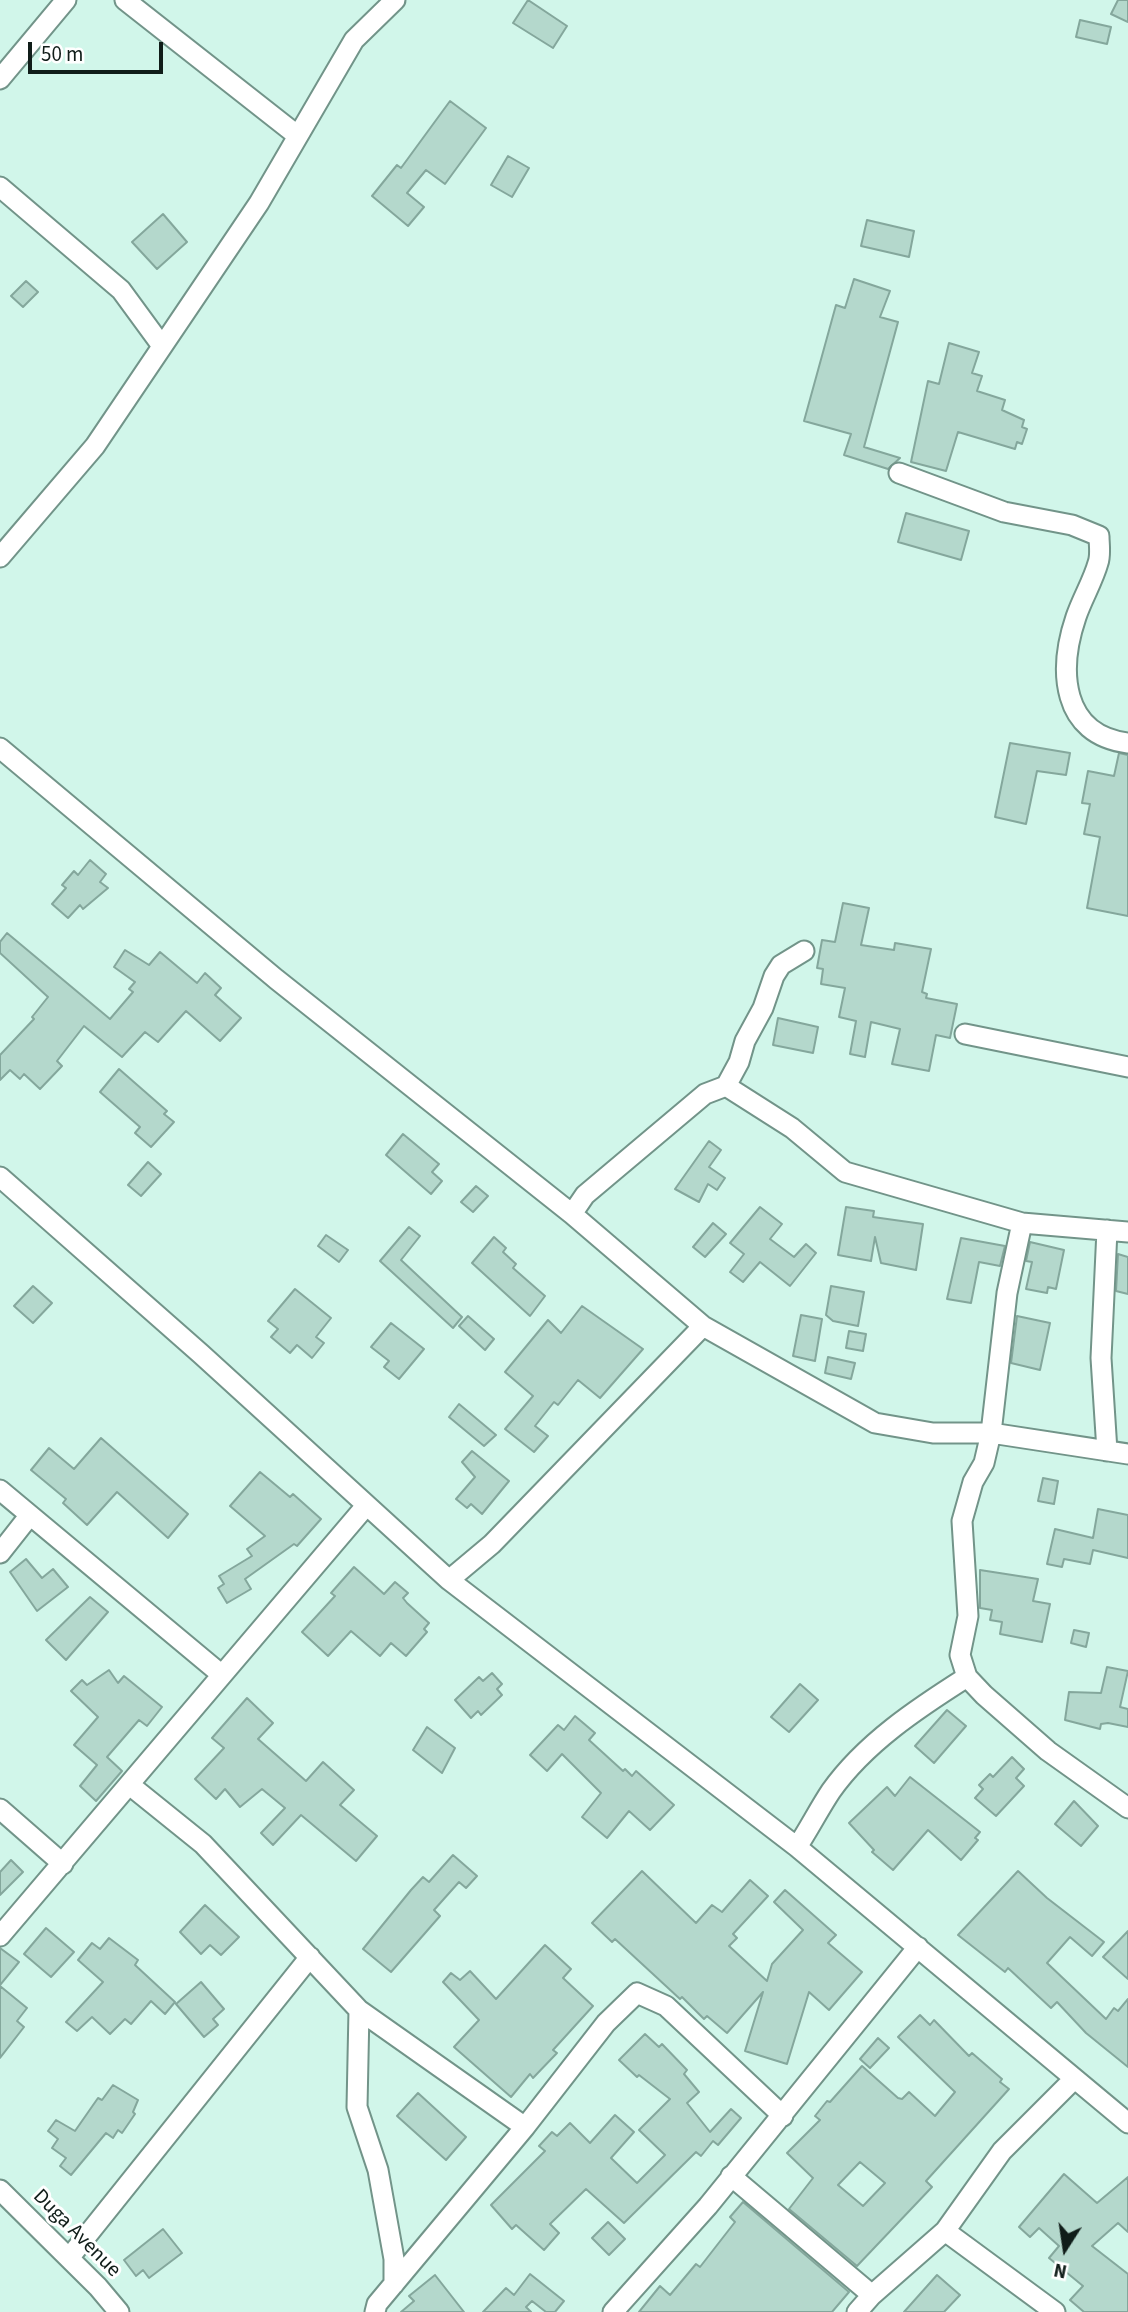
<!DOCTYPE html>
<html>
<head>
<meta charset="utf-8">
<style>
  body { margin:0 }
  #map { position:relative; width:1128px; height:2312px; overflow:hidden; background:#d1f6ea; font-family:"Source Sans 3",sans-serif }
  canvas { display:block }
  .north { position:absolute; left:1030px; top:2214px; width:70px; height:70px; -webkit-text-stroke:5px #fff; paint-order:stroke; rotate:192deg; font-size:19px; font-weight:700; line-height:28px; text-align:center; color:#101d19 }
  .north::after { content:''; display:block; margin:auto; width:24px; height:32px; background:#101d19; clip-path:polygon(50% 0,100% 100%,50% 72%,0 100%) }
  .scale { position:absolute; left:28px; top:42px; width:135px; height:32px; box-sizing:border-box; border:4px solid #101d19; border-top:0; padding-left:9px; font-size:21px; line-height:24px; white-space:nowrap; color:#101d19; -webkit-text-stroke:5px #fff; paint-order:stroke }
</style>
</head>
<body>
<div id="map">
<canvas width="1128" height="2312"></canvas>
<div class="north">N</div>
<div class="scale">50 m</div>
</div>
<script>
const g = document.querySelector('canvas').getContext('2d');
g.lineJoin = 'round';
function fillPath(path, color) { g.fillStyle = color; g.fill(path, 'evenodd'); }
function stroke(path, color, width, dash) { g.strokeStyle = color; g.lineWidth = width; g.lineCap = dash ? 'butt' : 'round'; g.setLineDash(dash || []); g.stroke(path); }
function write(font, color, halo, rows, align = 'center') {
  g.font = font + ' "Source Sans 3",sans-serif'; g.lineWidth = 6; g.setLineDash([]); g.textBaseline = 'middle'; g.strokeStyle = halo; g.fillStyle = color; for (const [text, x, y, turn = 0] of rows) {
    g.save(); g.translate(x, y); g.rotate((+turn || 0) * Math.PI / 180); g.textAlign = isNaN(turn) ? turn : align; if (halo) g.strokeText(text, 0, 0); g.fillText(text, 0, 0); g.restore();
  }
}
const building = new Path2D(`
  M528 0 567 26 553 48 513 23Z
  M1118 0H1128V22L1111 14Z
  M1080 20 1111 27 1107 44 1076 37Z
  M450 101 486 128 445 184 426 170 407 193 424 207 408 226 372 196 397 165 401 168Z
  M508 156 529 168 512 197 491 185Z
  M163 214 187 242 157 269 132 242Z
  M867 220 914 231 909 257 861 246Z
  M854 279 890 291 880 317 898 322 864 447 900 458 888 469 844 455 851 434 804 421 836 305 845 308Z
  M26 281 38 292 23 307 11 296Z
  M949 343 979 352 972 373 982 376 977 391 1005 400 1002 410 1024 420 1022 427 1027 429 1022 444 1017 442 1015 449 958 432 946 471 911 462 928 381 939 384Z
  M906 513 969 531 961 560 898 542Z
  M1010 743 1070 753 1066 775 1037 771 1026 824 995 817Z
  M1119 753 1128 755V916L1087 908 1100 837 1084 834 1090 804 1082 803 1088 771 1114 776Z
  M90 860 106 874 100 882 108 888 83 909 80 905 68 918 52 904 66 888 62 885 74 871 78 875Z
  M843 903 869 908 861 945 894 950 895 943 931 949 922 992 927 994 926 998 957 1004 950 1038 936 1035 929 1071 892 1064 900 1029 871 1022 865 1057 850 1054 856 1021 839 1017 845 988 821 984 823 969 817 968 822 940 835 942Z
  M7 933 110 1019 133 992 129 989 135 982 114 967 125 950 149 965 160 952 197 983 205 973 221 988 215 995 241 1018 220 1041 186 1011 158 1042 145 1032 122 1057 84 1026 57 1061 62 1066 40 1089 24 1074 20 1079 10 1070 0 1080V1055L34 1019 32 1017 48 997 0 953V942Z
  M778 1018 818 1027 813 1053 773 1045Z
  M119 1069 167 1111 164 1114 174 1122 151 1147 135 1133 140 1127 100 1092Z
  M403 1134 439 1164 432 1172 442 1181 431 1194 386 1155Z
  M709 1141 721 1150 709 1167 725 1178 717 1190 708 1184 699 1202 675 1189Z
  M148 1162 161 1174 141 1196 128 1185Z
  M476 1186 488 1196 473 1212 461 1202Z
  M760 1207 782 1224 770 1239 794 1257 806 1244 816 1253 790 1286 760 1262 743 1282 730 1272 744 1254 730 1243Z
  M846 1207 874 1211 873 1217 923 1224 916 1270 881 1263 875 1237 871 1261 838 1255Z
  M713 1223 726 1234 705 1257 693 1247Z
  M409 1227 420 1236 401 1260 462 1317 453 1328 380 1261Z
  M326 1235 348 1250 339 1262 318 1246Z
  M494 1237 506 1248 503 1252 516 1264 513 1268 545 1296 530 1316 472 1263Z
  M961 1238 1005 1246 1000 1266 979 1262 971 1303 947 1299Z
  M1030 1242 1064 1250 1056 1289 1048 1287 1047 1293 1026 1289 1032 1262 1026 1261Z
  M1118 1254 1128 1257V1294L1116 1291Z
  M33 1286 52 1303 33 1323 14 1306Z
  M831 1286 864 1292 858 1326 833 1321 826 1315Z
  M295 1289 331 1318 316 1337 324 1343 312 1358 297 1345 290 1353 271 1337 278 1329 268 1321Z
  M582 1306 643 1349 600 1398 578 1380 558 1405 554 1402 535 1426 548 1436 534 1452 505 1429 533 1396 505 1372 548 1320 561 1333Z
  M801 1315 822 1319 815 1361 793 1356Z
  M468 1316 494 1339 485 1350 459 1326Z
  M1017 1316 1050 1323 1040 1370 1011 1363Z
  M391 1323 424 1349 399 1379 384 1367 389 1361 371 1347Z
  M849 1331 866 1334 863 1351 846 1348Z
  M828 1357 855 1363 851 1379 825 1373Z
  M459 1404 496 1435 484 1446 449 1417Z
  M101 1438 188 1514 168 1538 117 1492 87 1525 63 1503 66 1499 31 1470 49 1448 74 1469Z
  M472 1451 509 1481 482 1514 471 1504 467 1508 456 1499 475 1477 462 1462Z
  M260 1472 290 1497 293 1494 321 1519 297 1546 294 1544 245 1579 251 1589 227 1603 218 1588 224 1584 219 1576 252 1556 247 1549 265 1536 230 1506Z
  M1043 1478 1058 1481 1054 1504 1038 1501Z
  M1098 1509 1128 1515V1558L1093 1550 1090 1564 1064 1559 1062 1567 1047 1564 1055 1529 1093 1538Z
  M26 1559 42 1578 53 1569 68 1587 37 1611 10 1572Z
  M354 1567 384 1594 395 1582 408 1593 403 1598 407 1603 429 1623 424 1629 427 1632 406 1656 391 1643 380 1656 351 1631 328 1656 302 1632 335 1596 331 1593Z
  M980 1570 1038 1579 1033 1601 1050 1604 1042 1642 1000 1634 1002 1622 990 1620 992 1610 980 1608Z
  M90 1597 108 1612 66 1660 46 1640Z
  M1074 1630 1089 1633 1086 1647 1071 1643Z
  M1107 1667 1128 1671 1120 1707 1128 1709V1727L1108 1723 1101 1724 1100 1729 1065 1720 1069 1692 1101 1693Z
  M109 1670 118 1683 124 1676 162 1707 147 1726 139 1720 107 1757 122 1771 96 1801 80 1786 97 1765 74 1745 98 1717 71 1691 82 1680 87 1685Z
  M492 1673 502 1684 497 1689 502 1695 481 1715 478 1711 471 1718 455 1700 479 1677 483 1681Z
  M800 1684 818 1700 789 1732 771 1717Z
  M247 1698 273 1723 258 1739 306 1781 323 1762 354 1790 340 1805 377 1836 356 1861 301 1815 273 1845 261 1833 285 1808 262 1789 240 1807 225 1789 216 1799 195 1779 224 1748 212 1738Z
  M947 1710 966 1726 934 1763 915 1746Z
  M575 1716 595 1733 589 1740 623 1771 625 1769 632 1776 636 1771 674 1805 650 1830 629 1811 607 1838 582 1817 601 1793 562 1754 547 1771 530 1755 558 1725 564 1730Z
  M427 1727 455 1748 442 1773 413 1750Z
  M1012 1757 1024 1769 1016 1778 1024 1786 996 1816 975 1798 983 1789 979 1785 990 1774 993 1777Z
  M910 1777 980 1832 975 1838 978 1840 961 1860 928 1830 893 1870 872 1852 874 1850 849 1823 887 1787 895 1796Z
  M1074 1801 1098 1826 1081 1846 1055 1824Z
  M453 1855 477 1876 466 1888 459 1882 434 1910 440 1916 391 1972 363 1949 411 1890 423 1877 429 1882Z
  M11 1860 23 1872 0 1895V1872Z
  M642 1871 696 1923 712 1905 722 1912 750 1880 768 1896 733 1934 737 1938 729 1946 767 1981 772 1964 803 1930 774 1902 785 1890 836 1935 828 1943 862 1972 829 2010 809 1992 787 2064 745 2051 763 1992 727 2033 707 2016 704 2019 682 1997 680 1999 615 1939 612 1942 592 1923Z
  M1018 1871 1047 1898 1104 1942 1092 1956 1070 1937 1047 1963 1106 2019 1114 2008 1118 2011 1128 1999V2067L1086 2033 1057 2002 1051 2008 1008 1968 1005 1972 958 1935Z
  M205 1905 239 1937 221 1955 210 1945 201 1954 180 1932Z
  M46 1928 74 1952 51 1977 24 1954Z
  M1128 1931V1979L1103 1957Z
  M109 1938 138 1960 135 1965 175 2002 165 2014 151 2001 131 2024 125 2019 110 2034 92 2017 77 2031 66 2022 103 1982 78 1960 92 1943 100 1949Z
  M545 1945 571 1969 563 1978 593 2006 553 2050 557 2053 533 2078 530 2074 511 2097 454 2047 479 2020 443 1982 451 1973 460 1980 470 1971 496 1999Z
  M0 1948 19 1962 0 1985Z
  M201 1982 224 2009 213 2019 218 2025 204 2037 176 2004Z
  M0 1986 27 2008 17 2021 24 2027 0 2058Z
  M920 2015 930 2025 934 2020 969 2056 972 2053 1002 2079 1000 2082 1009 2089 926 2181 932 2187 857 2266 789 2209 813 2178 787 2153 820 2120 815 2116 827 2101 830 2102 862 2066 898 2098 902 2099 909 2092 935 2116 955 2092 898 2037ZM860 2162 885 2183 863 2206 838 2185Z
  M645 2034 659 2047 662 2044 687 2070 684 2074 699 2092 687 2103 710 2132 731 2109 741 2118 718 2145 713 2141 701 2156 696 2152 624 2223 586 2189 550 2224 559 2233 544 2250 516 2225 512 2229 491 2205 545 2151 539 2146 552 2132 557 2136 570 2123 590 2143 615 2115 634 2132 611 2158 637 2183 665 2155 639 2130 670 2099 639 2075 637 2077 619 2060Z
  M878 2038 889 2048 870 2068 860 2059Z
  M113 2085 138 2100 133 2112 135 2114 122 2133 118 2130 113 2138 106 2133 71 2175 60 2166 66 2158 52 2148 58 2139 48 2131 56 2120 75 2131 98 2098 102 2100Z
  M418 2093 466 2137 446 2160 397 2116Z
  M1064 2174 1097 2203 1128 2177V2232L1118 2223 1092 2246 1128 2274V2312H1084L1070 2300 1083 2286 1049 2258 1059 2246 1039 2228 1030 2237 1019 2227Z
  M743 2202 849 2292 832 2312H639L660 2286 670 2295 696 2264 700 2267 735 2222 730 2217Z
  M608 2222 625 2239 609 2255 592 2238Z
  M163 2229 182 2253 149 2278 143 2270 136 2276 124 2260Z
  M530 2274 564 2301 555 2312H546L532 2301 526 2307 531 2312H483L506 2288 514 2295Z
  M435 2275 464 2312H401L414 2301 409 2296Z
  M937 2275 960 2295 944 2312H904Z`);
fillPath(building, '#b4d8cc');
stroke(building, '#84a79c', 2);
const minor = new Path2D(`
  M125 0 298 136
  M0 79 66 0
  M0 187 121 290 162 346
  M899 473 1004 512 1072 525 1099 536C1099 544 1101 555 1098 563 1093 581 1082 599 1076 617 1058 670 1061 735 1128 743
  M0 557 95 446 259 203 354 40 395 0
  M0 748 276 979 572 1214 703 1326
  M965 1034 1128 1067
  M726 1086 739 1062 745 1041 763 1008 774 976 781 965 804 951
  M0 1177 201 1354 449 1580 797 1847 1128 2123
  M572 1214 585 1195 705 1094 726 1086 792 1128 845 1172 1022 1223 1128 1232
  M1022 1223 1007 1293 991 1433 984 1463 973 1482 962 1521 968 1616 960 1655 967 1677 984 1695 1048 1751 1128 1808
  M1107 1451 1101 1358 1107 1230
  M0 1490 222 1675
  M0 1553 30 1515
  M449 1580 492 1544 703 1326 875 1423 933 1433H991L1128 1454
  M131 1786 203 1844 359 2010 525 2127
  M0 1809 63 1864
  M797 1847C809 1829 819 1809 831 1791 865 1743 918 1708 967 1677
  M0 1936 365 1507
  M359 2010 357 2107 378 2170 394 2259V2284
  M731 2176 872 2295
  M0 2190 98 2287 119 2312
  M945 2231 1055 2312
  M69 2258 310 1957
  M375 2312 377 2304 525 2127 606 2023 637 1993 666 2006 783 2116
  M613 2312 708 2206 918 1947
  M857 2312 872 2295 945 2231 1002 2151 1073 2080`);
stroke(minor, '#729489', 23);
stroke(minor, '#fff', 19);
write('21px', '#101d19', '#fff', [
  ["Duga Avenue",76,2234,45]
]);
</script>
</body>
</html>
